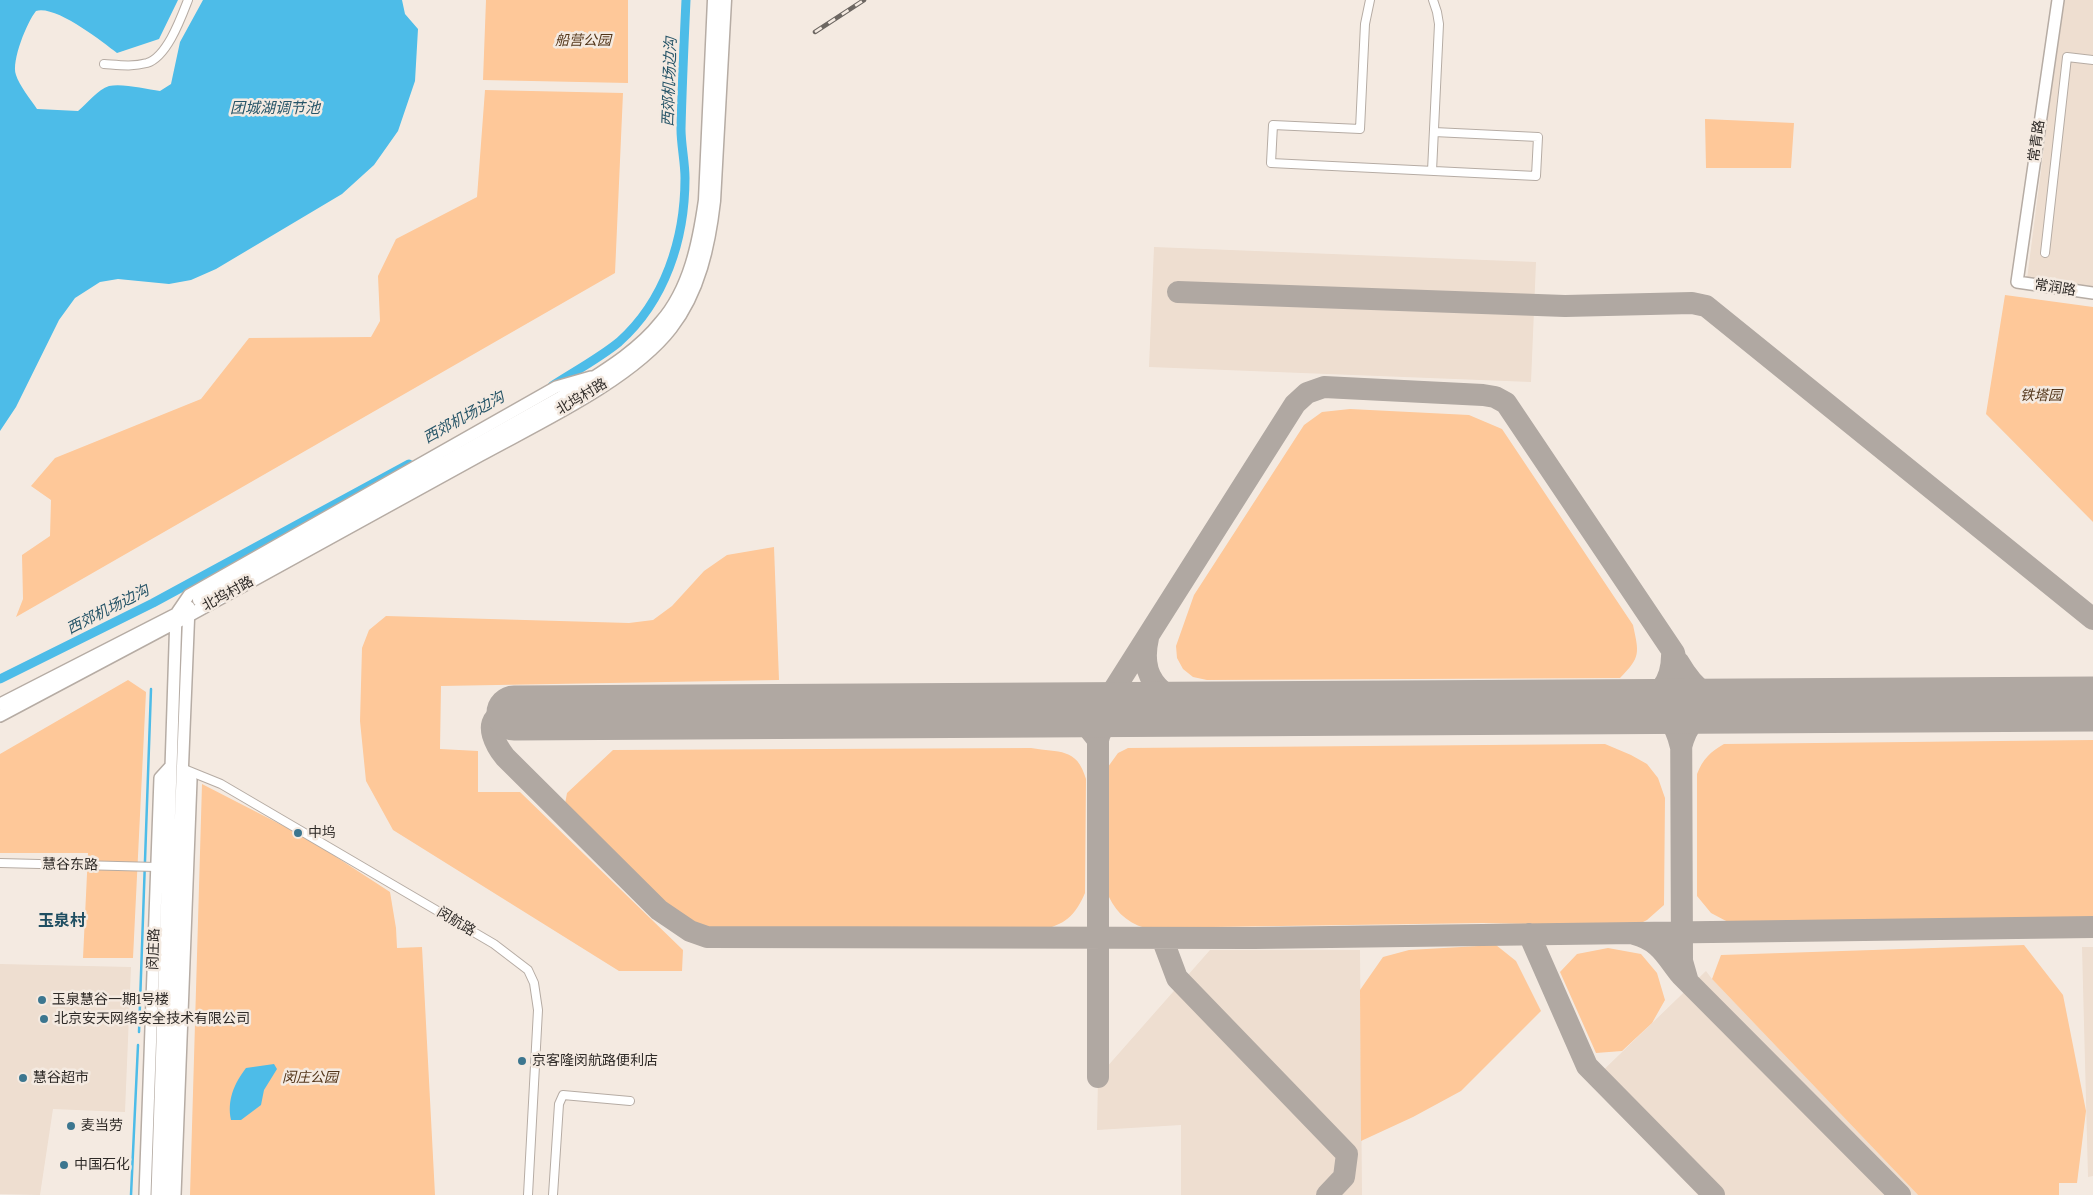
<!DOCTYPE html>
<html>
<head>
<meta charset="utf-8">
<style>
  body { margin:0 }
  canvas { display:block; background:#f4eae1 }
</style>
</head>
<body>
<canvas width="2093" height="1195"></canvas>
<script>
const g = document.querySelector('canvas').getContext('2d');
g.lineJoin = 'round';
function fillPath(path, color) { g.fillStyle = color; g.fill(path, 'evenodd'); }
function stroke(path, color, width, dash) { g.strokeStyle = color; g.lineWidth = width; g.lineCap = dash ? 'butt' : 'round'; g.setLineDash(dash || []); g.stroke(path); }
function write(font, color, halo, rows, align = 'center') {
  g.font = font + ' Lora,"Noto Sans SC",serif'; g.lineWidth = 5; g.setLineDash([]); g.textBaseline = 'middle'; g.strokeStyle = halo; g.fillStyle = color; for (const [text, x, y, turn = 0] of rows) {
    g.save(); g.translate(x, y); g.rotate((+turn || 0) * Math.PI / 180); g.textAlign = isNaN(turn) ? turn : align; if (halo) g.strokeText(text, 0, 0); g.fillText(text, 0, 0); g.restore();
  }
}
fillPath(new Path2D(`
  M2063 0H2093V288L2027 279Z
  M1154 247 1536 262 1531 382 1149 367Z
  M2082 947H2093V1176L2088 1177Z
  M1210 950H1360L1362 1195H1181V1125L1097 1130 1098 1077Z
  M0 964 131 967 125 1112 53 1109 40 1195 0 1194Z
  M1706 971 1712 979 1918 1195H1698L1591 1082Z`), '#eeded0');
fillPath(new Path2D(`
  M486 0H628V83L483 80Z
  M485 90 623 93 615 273 16 617 23 599 22 555 50 536 51 500 31 486 55 458 201 399 249 338 371 337 380 321 378 276 396 239 477 197Z
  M1705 119 1794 123 1791 168H1706Z
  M2005 295 2093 307V522L1986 414Z
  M1350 409 1469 415 1502 429 1633 625C1639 653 1641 657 1620 678L1207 680 1193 677 1183 669 1177 658 1176 646 1194 595 1304 425 1322 412Z
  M774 547 779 680 441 686 440 749 478 751V792H520L683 950 682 971H619L393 830 366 781 360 721 362 648 369 630 386 616 629 623 653 620 672 606 704 571 727 555Z
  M128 680 146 692 133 958H83L88 853H0V754Z
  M2093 740V918L1728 922 1711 913 1697 896V774C1703 759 1710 752 1724 744Z
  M1605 744 1631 755 1647 764 1658 778 1665 798 1664 905 1647 920 1635 926 1482 923 1145 928C1125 922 1113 909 1106 890L1105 771 1118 753 1128 748Z
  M1031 748C1059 753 1077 747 1086 779L1085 893C1075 916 1065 925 1040 930L723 931C702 926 684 919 665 907L567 810 565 804 567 793 613 750Z
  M202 784 307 838 390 892 396 928 397 948 422 947 435 1195H190Z
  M1496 945 1516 961 1541 1011 1461 1091 1413 1117 1361 1141 1360 990 1383 957 1409 950Z
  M2024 945 2063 995 2086 1111 2077 1183H2059V1195H1918L1712 979 1721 955Z
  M1608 948 1641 954 1657 973 1665 1000 1652 1023 1622 1051 1596 1053 1560 972 1577 954Z`), '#fec899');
fillPath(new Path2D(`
  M0 0H178L159 39 117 53C101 41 56 5 36 11 27 22 11 61 16 75 19 85 31 100 37 109L78 111C87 104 98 89 109 86 122 83 146 89 160 91L171 84 180 42 203 0H402L405 14 418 29 415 81 398 131 374 165 342 194 216 269 191 280 169 284 118 279 100 282 75 298 59 320 16 407 0 431Z
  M274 1064 277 1069 264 1090 261 1105 241 1120H231C227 1100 234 1084 246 1068Z`), '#4dbce8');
stroke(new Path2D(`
  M139 1032 151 689
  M131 1195 138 1045`), '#4dbce8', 2.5);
stroke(new Path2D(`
  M552 386C572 373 601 357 619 342 665 301 685 239 685 178 685 162 681 145 681 129 682 86 684 43 686 0
  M0 679 153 603 409 464`), '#4dbce8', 9);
stroke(new Path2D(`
  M1178 292 1565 306 1692 303 1706 306 2093 619
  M1148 638C1139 677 1158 693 1191 709
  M1672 656C1672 681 1658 699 1634 707 1663 711 1674 717 1681 747 1687 724 1698 711 1721 706
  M1679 663C1696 692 1710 700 1743 706
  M1064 710 1083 721 1098 740C1102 722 1116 717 1132 710
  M514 713C510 714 505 713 501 715 482 722 497 747 505 757L659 910 690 931 707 937 1254 938 2093 927
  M1529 934 1587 1066 1714 1195
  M1634 934C1660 941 1665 955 1681 975L1900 1195
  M1162 938 1177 978 1347 1154 1344 1177 1327 1195
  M1098 1077V719L1101 710 1295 404 1307 393 1324 387 1483 395 1495 397 1506 403 1674 653 1680 677 1681 689 1682 961 1688 982`), '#b0a8a2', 22);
stroke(new Path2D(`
  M514 713 2093 704`), '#b0a8a2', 55);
const street = new Path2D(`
  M1370 0 1365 24 1360 129 1273 125 1271 163 1536 176 1538 137 1434 132
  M104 64C119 65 132 67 147 63 167 57 181 18 188 0
  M1432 171 1439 24 1437 12 1433 0
  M2045 253 2067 57 2093 60
  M184 769 221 784 494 944 528 970 534 983 538 1010 528 1195
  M0 863 157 867
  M553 1195 559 1104 563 1095 630 1101`);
const secondary = new Path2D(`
  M2058 0 2017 282 2093 293
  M0 704 176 614 189 595 556 387 591 377
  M0 716 175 623
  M145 1195 160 778 170 767
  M157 1195 176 615
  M165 1195 189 607
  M175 1195 191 780 183 769`);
const primary = new Path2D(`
  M199 600 576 389C606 370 639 350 661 322 690 289 699 242 705 200L714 0
  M175 623C277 567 378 511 480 455 538 423 631 380 671 328 699 292 709 245 714 201L725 0`);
stroke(street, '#b6aca4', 10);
stroke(secondary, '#b6aca4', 14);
stroke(primary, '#b6aca4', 15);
stroke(street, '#fff', 8);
stroke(secondary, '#fff', 11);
stroke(primary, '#fff', 12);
const rail = new Path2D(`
  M815 32 864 0`);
stroke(rail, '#6d6762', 4.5);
stroke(rail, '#f4eae1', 2.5, [8]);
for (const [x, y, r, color] of [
  [298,833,5,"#3c768f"],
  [42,1000,5,"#3c768f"],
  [44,1019,5,"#3c768f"],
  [522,1061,5,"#3c768f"],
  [23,1078,5,"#3c768f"],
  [71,1126,5,"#3c768f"],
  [64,1165,5,"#3c768f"]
]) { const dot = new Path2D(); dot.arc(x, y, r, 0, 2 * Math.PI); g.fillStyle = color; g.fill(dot); stroke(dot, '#f4eae1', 2); }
write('italic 14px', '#523519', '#f4eae1', [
  ["船营公园",583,41],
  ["铁塔园",2041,396],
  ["闵庄公园",310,1078]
]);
write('14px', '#2f2b28', '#f4eae1', [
  ["常青路",2037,141,-82],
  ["常润路",2055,288,9],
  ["北坞村路",582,397,-31],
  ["北坞村路",228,594,-29],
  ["慧谷东路",70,865,1],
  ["闵航路",456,922,31],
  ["闵庄路",154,949,-88]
]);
write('14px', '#2f2b28', '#f4eae1', [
  ["中坞",308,833],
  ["玉泉慧谷一期1号楼",52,1000],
  ["北京安天网络安全技术有限公司",54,1019],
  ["京客隆闵航路便利店",532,1061],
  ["慧谷超市",33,1078],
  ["麦当劳",81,1126],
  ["中国石化",74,1165]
], 'left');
write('italic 15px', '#275568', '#f4eae1', [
  ["西郊机场边沟",670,82,-88],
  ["团城湖调节池",275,109],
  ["西郊机场边沟",464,418,-29],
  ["西郊机场边沟",108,610,-27]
]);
write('bold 16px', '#1f4e61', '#f4eae1', [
  ["玉泉村",62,921]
]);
</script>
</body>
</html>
